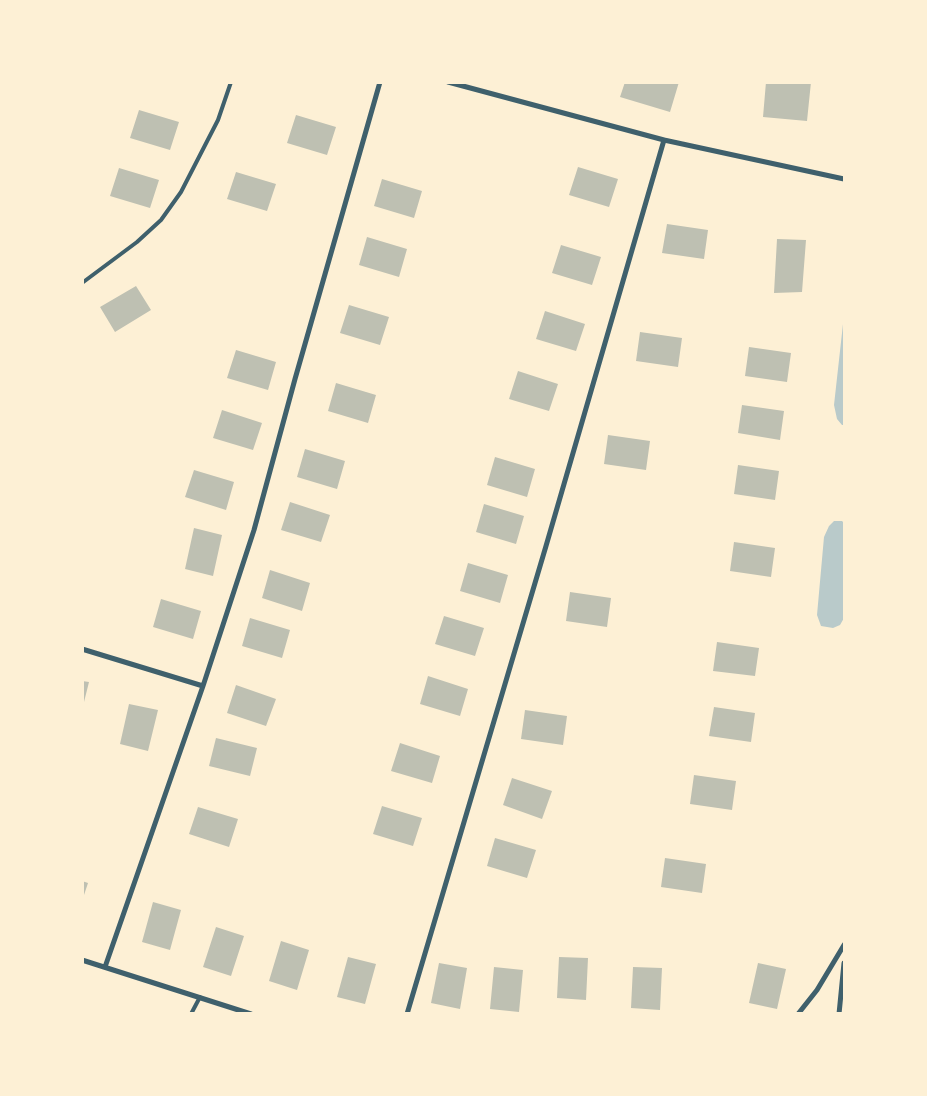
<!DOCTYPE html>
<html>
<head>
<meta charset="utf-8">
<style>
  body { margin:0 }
  #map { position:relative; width:927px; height:1096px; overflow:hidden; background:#fdf0d5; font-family:"Exo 2",sans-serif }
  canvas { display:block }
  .frame { position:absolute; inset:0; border:84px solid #fdf0d5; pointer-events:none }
</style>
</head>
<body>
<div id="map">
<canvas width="927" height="1096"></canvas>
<div class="frame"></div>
</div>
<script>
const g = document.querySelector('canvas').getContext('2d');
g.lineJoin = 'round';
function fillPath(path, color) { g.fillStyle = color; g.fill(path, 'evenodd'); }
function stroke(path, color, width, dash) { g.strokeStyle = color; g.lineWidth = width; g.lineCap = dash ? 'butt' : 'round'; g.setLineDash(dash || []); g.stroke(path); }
fillPath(new Path2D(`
  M844 315V425H842L837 419 834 405Z
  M834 521H842L844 523V618L840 625 833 628 821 626 817 615 824 537 829 526Z`), '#b9caca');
fillPath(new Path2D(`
  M625 82H679L670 112 620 97Z
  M766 82H811L807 121 763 117Z
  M139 110 179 122 170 150 130 138Z
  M296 115 336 127 327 155 287 143Z
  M578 167 618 179 609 207 569 195Z
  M119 168 159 180 150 208 110 196Z
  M236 172 276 184 267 211 227 199Z
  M382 179 422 191 414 218 374 206Z
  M667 224 708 230 704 259 662 253Z
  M367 237 407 249 399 277 359 265Z
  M777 239 806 240 802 292 774 293Z
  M561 245 601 257 592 285 552 273Z
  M136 286 151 310 115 332 100 307Z
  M349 305 389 317 380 345 340 333Z
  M545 311 585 324 576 351 536 339Z
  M640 332 682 338 678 367 636 361Z
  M749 347 791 353 787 382 745 376Z
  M236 350 276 362 268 390 227 378Z
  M518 371 558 384 549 411 509 399Z
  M336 383 376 395 368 423 328 411Z
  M742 405 784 411 780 440 738 433Z
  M222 410 262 423 253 450 213 438Z
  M608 435 650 441 646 470 604 464Z
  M305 449 345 461 337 489 297 477Z
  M495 457 535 469 527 497 487 485Z
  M738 465 779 471 775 500 734 494Z
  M194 470 234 482 226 510 185 497Z
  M290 502 330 515 321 542 281 530Z
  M484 504 524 516 516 544 476 532Z
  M194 528 222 535 213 576 185 569Z
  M734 542 775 548 771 577 730 571Z
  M468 563 508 575 500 603 460 591Z
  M270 570 310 583 302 611 262 598Z
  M570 592 611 598 607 627 566 621Z
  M161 599 201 611 193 639 153 627Z
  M444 616 484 628 475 656 435 644Z
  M250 618 290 630 282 658 242 646Z
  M717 642 759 648 755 676 713 671Z
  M428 676 468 689 460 716 420 704Z
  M82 681 89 682 83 706H82Z
  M236 685 276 699 266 726 227 713Z
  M129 704 158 710 148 751 120 744Z
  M714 707 755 713 751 742 709 736Z
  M525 710 567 716 563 745 521 739Z
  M216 738 257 748 250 776 209 766Z
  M400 743 440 756 432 783 391 771Z
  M694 775 736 781 732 810 690 804Z
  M512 778 552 791 542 819 503 805Z
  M382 806 422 818 413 846 373 834Z
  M198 807 238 819 229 847 189 834Z
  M495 838 536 850 527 878 487 866Z
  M665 858 706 864 702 893 661 887Z
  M82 881 88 883 83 898H82Z
  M153 902 181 910 170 950 142 942Z
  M216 927 244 936 231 976 203 967Z
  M281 941 309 950 297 990 269 981Z
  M348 957 376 964 365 1004 337 997Z
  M559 957 588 958 586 1000 557 998Z
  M439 963 467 968 460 1009 431 1003Z
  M758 963 786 969 777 1009 749 1003Z
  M494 967 523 970 519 1012 490 1009Z
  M633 967 662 968 660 1010 631 1008Z`), '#bec0b2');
stroke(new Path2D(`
  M82 283 137 242 161 220 181 192 218 120 231 82
  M191 1014 200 997`), '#3f606c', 4);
stroke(new Path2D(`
  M448 82 664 140 844 179
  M82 649 203 686
  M82 960 251 1014
  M105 967 203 686 254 530 295 379 380 82
  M407 1014 546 546 664 140
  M798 1014 817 990 844 945
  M839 1014 844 963`), '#3f606c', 5);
</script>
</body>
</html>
